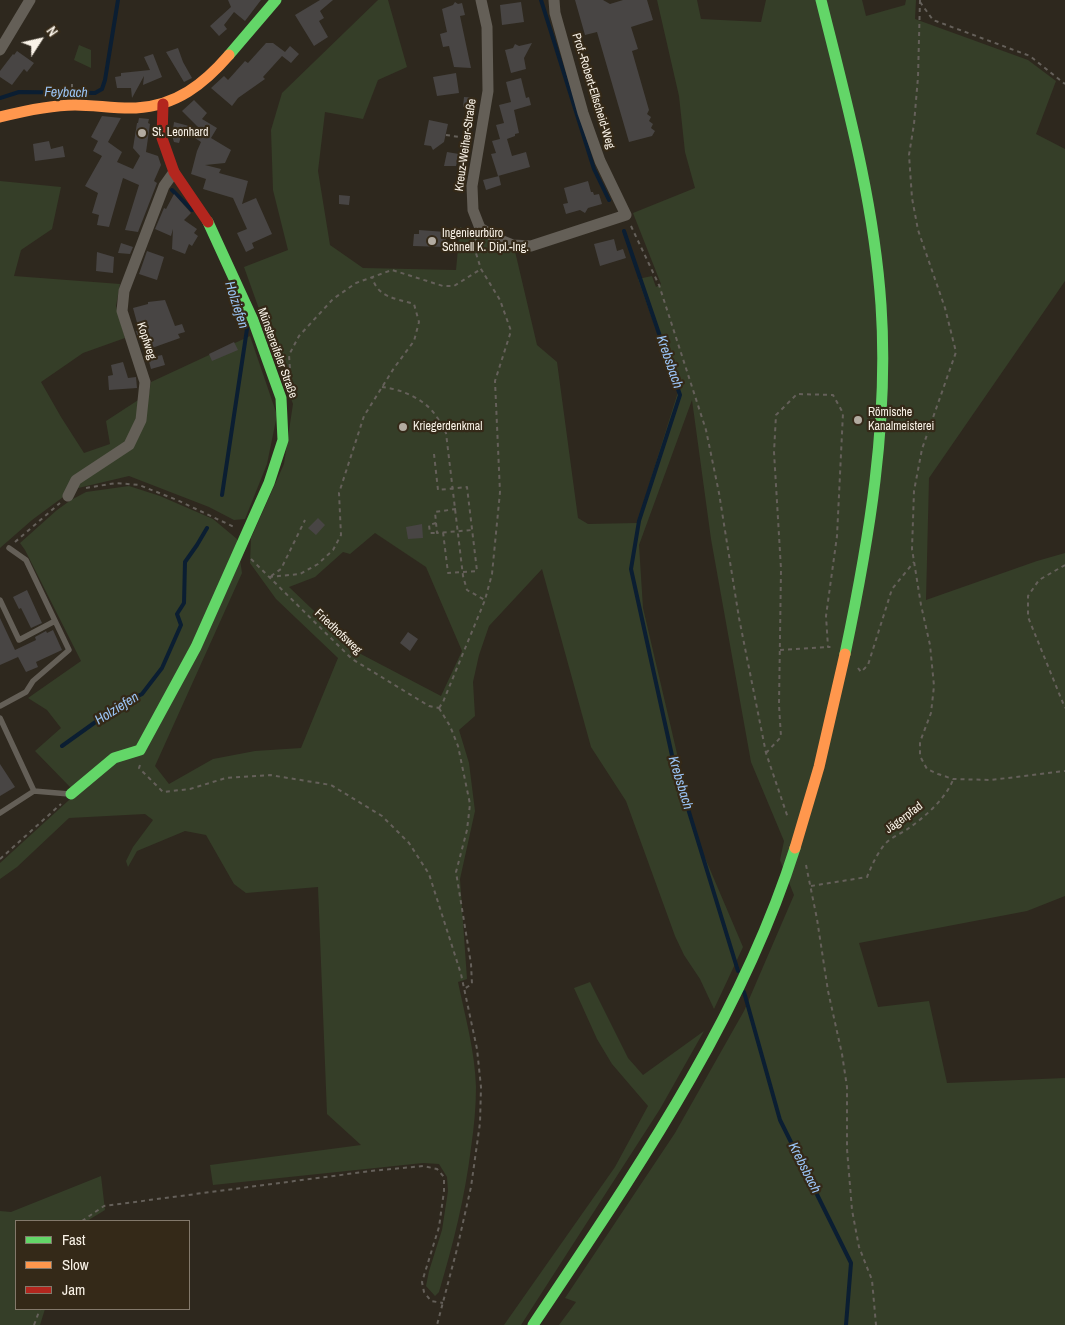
<!DOCTYPE html>
<html>
<head>
<meta charset="utf-8">
<style>
  body { margin:0 }
  #map { position:relative; width:1065px; height:1325px; overflow:hidden; background:#2e281e; font-family:"Archivo Narrow",sans-serif }
  canvas { display:block }
  .legend { position:absolute; left:15px; top:1220px; width:175px; height:90px; box-sizing:border-box; background:#342918; border:1px solid #83796b; margin:0; padding:6px 9px; list-style:none; font-size:15px; color:#f9f2e7 }
  .legend li { display:flex; align-items:center; gap:10px; height:25px }
  .legend b { width:25px; border:1px solid #83796b }
  .north { position:absolute; left:15px; top:15px; width:50px; height:50px; -webkit-text-stroke:4px #342918; paint-order:stroke; rotate:55deg; font-size:14px; font-weight:700; line-height:20px; text-align:center; color:#f9f2e7 }
  .north::after { content:''; display:block; margin:auto; width:18px; height:22px; background:#f9f2e7; clip-path:polygon(50% 0,100% 100%,50% 72%,0 100%) }
</style>
</head>
<body>
<div id="map">
<canvas width="1065" height="1325"></canvas>
<ul class="legend">
<li><b style="height:6px;background:#63d668"></b>Fast</li>
<li><b style="height:6px;background:#ff974d"></b>Slow</li>
<li><b style="height:6px;background:#b3261e"></b>Jam</li>
</ul>
<div class="north">N</div>
</div>
<script>
const g = document.querySelector('canvas').getContext('2d');
g.lineJoin = 'round';
function fillPath(path, color) { g.fillStyle = color; g.fill(path, 'evenodd'); }
function stroke(path, color, width, dash) { g.strokeStyle = color; g.lineWidth = width; g.lineCap = dash ? 'butt' : 'round'; g.setLineDash(dash || []); g.stroke(path); }
function write(font, color, halo, rows, align = 'center') {
  g.font = font + ' "Archivo Narrow",sans-serif'; g.lineWidth = 4.5; g.setLineDash([]); g.textBaseline = 'middle'; g.strokeStyle = halo; g.fillStyle = color; for (const [text, x, y, turn = 0] of rows) {
    g.save(); g.translate(x, y); g.rotate((+turn || 0) * Math.PI / 180); g.textAlign = isNaN(turn) ? turn : align; if (halo) g.strokeText(text, 0, 0); g.fillText(text, 0, 0); g.restore();
  }
}
fillPath(new Path2D(`
  M378 0H388L407 67 378 80 363 119 325 112 318 171 330 245 363 268 456 270 460 227 514 247 537 345 557 362 578 518 588 524 637 523 678 392 638 279 652 276 656 287 661 284 633 213 695 188 685 152 679 96 657 0H697L701 19 761 22 766 0H862L866 16 905 5 906 0H916L915 19 1028 60 1056 81 1036 134 1065 149V281L929 478 926 600 1037 561 1065 553V896L1027 911 859 943 878 1007 929 1001 947 1083 1065 1078V1325H559L576 1302 565 1298 675 1133 744 1011 794 895 780 860 784 841 751 762 711 539 692 400 639 545 643 608 697 839 743 947 714 1009 700 979 684 955 675 936 626 801 591 747 542 569 489 626 479 655 473 682 475 716 459 730 469 763 475 811 460 879 467 979 458 982C465 1016 475 1051 476 1087 476 1107 474 1127 471 1148 465 1197 453 1245 439 1292L435 1296 426 1286 429 1271 442 1230 448 1191 447 1177 439 1164 423 1163 213 1185 210 1165 361 1145 327 1114 318 887 246 893 234 884 206 835 185 831 137 851 128 867 126 861 133 847 153 820 145 814 69 818 17 867 0 879V863L80 790 70 787 35 751 61 728 47 710 28 698 81 661 25 550 20 543 57 510 71 500 86 492 129 486 160 496 213 519 237 539 242 573 155 766 169 784 213 759 255 751 301 748 338 658 276 599 250 563 251 538 284 464 293 404 244 267 288 250 273 190 271 130 282 93ZM375 533 426 567 462 651 441 696 357 652 289 587 315 577 343 552 350 554Z
  M79 45 91 50V68L74 60Z
  M0 181 61 187 52 229 21 250 14 276 120 284 116 306 125 338 83 353 41 382 61 417 84 453 110 444 106 421 149 393 151 382 250 336 277 415 267 464 245 519 234 520 209 507 129 476 74 489 32 520 0 548Z
  M590 982 628 1058 643 1075 704 1031 660 1109 521 1325H504L615 1167 648 1106 612 1064 597 1039 574 988Z
  M101 1176 105 1210 87 1221H16V1309H45L40 1325H0V1211L11 1212Z`), '#353e28');
stroke(new Path2D(`
  M541 0 594 169 609 200
  M0 98 19 92 95 93 102 89 105 80 118 0
  M172 190 192 210
  M624 231 680 395 639 521 631 569 673 760 738 971
  M222 495 247 329 239 308
  M62 746 115 708 142 694 162 668 181 625 177 614 184 603 185 562 197 545 207 528
  M744 992 780 1120 851 1263 846 1325`), '#0b1e32', 4);
fillPath(new Path2D(`
  M228 0H261L245 21 234 12 224 25 227 29 219 36 210 26 231 7Z
  M320 0H333L320 11 324 18 319 21 328 37 314 46 295 15Z
  M575 0H603L610 4 623 0H647L653 20 631 27 638 49 632 51 649 110 647 114 651 117 649 121 653 124 651 128 655 131 652 136 629 142 597 32 585 35Z
  M455 2 458 4 462 3 465 15 460 16 471 68 454 67 449 46 443 47 440 34 447 32 442 9 453 5Z
  M521 2 524 22 502 25 500 5Z
  M266 43H273L285 52 290 46 299 54 291 63 282 56 263 77 265 79 238 98 232 106 211 88 224 76 228 80 245 61 248 63Z
  M532 43 524 58 526 69 511 73 505 50 513 48 515 44 519 46Z
  M178 48 183 62 192 78 184 82 166 52Z
  M17 51 34 63 27 72 24 69 12 85 0 77V71L13 54 14 55Z
  M153 54 162 77 143 85 144 76 132 98 131 88H117L115 77 121 76V73L150 70 144 57Z
  M456 73 459 93 437 96 433 77Z
  M521 78 526 98 529 97 531 105 514 110 519 133 515 134V136L507 139 512 156 526 152 530 167 498 176 491 154 496 153 492 141 500 139 496 125 504 123 499 105 511 102 506 82Z
  M464 97 476 98 475 108 463 107Z
  M194 100 207 113 202 119 217 128 211 138 231 150 225 163 205 165 221 169 219 173 248 181 242 204 256 198 272 234 252 243 254 248 246 252 237 233 247 229 233 198 203 189 206 179 191 174 197 151 201 142 183 130 179 143 174 142 172 136 174 122 200 129 182 111Z
  M102 116 121 118 108 142 122 152 117 162 133 169 140 156 133 148 137 123H138L139 118 149 119 148 123 150 124 146 152 158 156 161 165 154 181 157 183 138 232 125 230 139 185 123 178 109 227 97 225 99 215 92 213 98 193 85 186 102 156 93 151 98 141 91 137Z
  M429 120 448 124 444 142 433 150 431 146 424 145Z
  M49 141 51 149 63 146 65 157 35 161 33 144Z
  M447 152 459 154 456 166H444Z
  M499 176 501 185 486 190 483 180Z
  M588 181 591 192H593L594 195 599 194 602 204 588 208 585 213 580 210 566 214 563 204 568 203 564 188Z
  M174 194 191 213 184 220 197 229 194 233 198 236 192 246 189 244 185 254 172 249 173 229 171 236 155 229 164 208 166 209Z
  M339 195 350 196 349 205 339 204Z
  M419 230 446 232V247L413 246 414 234H419Z
  M614 239 617 251 623 249 626 258 600 266 594 244Z
  M121 243 133 247 130 254 118 253Z
  M147 251 164 257 157 280 139 274Z
  M97 252 114 257 113 273 96 271Z
  M165 300 175 326 182 324 185 332 178 334 180 338 152 348 149 337 139 340 136 331 139 330 133 308 148 304V302Z
  M234 342 238 350 212 361 209 354Z
  M162 355 165 365 151 369 148 358Z
  M123 362 128 378 136 377 137 388 109 390 108 376 113 375 111 365Z
  M318 518 325 525 316 535 308 528Z
  M422 524 423 538 408 539 406 527Z
  M27 590 42 623 31 628 21 608 19 609 13 597Z
  M0 618 15 650 36 640 35 637 46 631 47 633 53 630 62 650 36 662 38 667 26 672 17 655 18 657 0 665Z
  M408 632 418 639 410 651 400 643Z
  M0 764 15 787 0 796Z`), '#484544');
stroke(new Path2D(`
  M920 0 918 77 914 124 909 155 912 198 918 230 945 308 956 352 922 449 914 491 912 549 921 605 930 645 934 686 931 713 920 742V756L927 769 938 774 953 779 991 780 1065 771
  M920 2 933 20 1030 56 1065 84
  M72 84V92
  M446 135 459 137
  M631 226 659 285 706 430 719 493 739 618 766 753 788 818
  M291 384 289 355 299 336 333 299 356 283 392 270 443 286H454L481 269
  M382 387C401 389 425 399 436 416 440 421 443 427 446 433L463 576 467 590 485 600
  M434 454 438 490 467 487 477 571 448 573 443 532
  M86 488 116 483 139 485 177 500 234 527
  M456 509 435 512 437 533 472 530
  M436 523 429 525 430 533H437
  M15 542 60 503
  M251 559 352 659 429 706 439 708
  M1065 565 1039 580 1028 596V617L1065 708
  M271 576 281 569 305 520
  M269 577 300 574 318 564 333 550 341 535 339 493 364 416 394 368 414 341 419 322 414 304C395 298 378 298 372 277
  M780 650 828 647
  M858 668 861 672 868 665 892 589 914 562
  M439 708 443 702 485 600 492 574 500 492 495 381 511 331 500 300 481 269 474 247 476 238
  M439 708 450 726 458 746 470 804 467 830 456 872 471 964 472 984 464 989
  M766 753 781 737 779 705 781 569 774 452 776 415 797 394 833 395 843 413 837 536 826 616 828 647H832
  M140 765 139 768 163 792 190 789 226 778 270 775 331 785 382 816 409 843 429 874 461 974 477 1049 481 1087 480 1123 471 1187 457 1249 437 1325
  M0 859 61 804
  M806 865 817 919 828 991 842 1054 847 1087V1149L852 1210 859 1247 872 1280 876 1325
  M811 886 867 877C872 865 877 853 886 843 892 837 902 833 909 828 926 816 945 799 953 780
  M82 1221 104 1206 371 1171 423 1166 437 1169 444 1177V1191L439 1227 422 1282 424 1292 431 1301 443 1303
  M34 1325 40 1309`), '#65605a', 2, [4, 4]);
stroke(new Path2D(`
  M0 600 19 640 55 621
  M0 706 26 692 33 681 69 650 26 560 9 548
  M0 718 34 791 0 813
  M34 791 69 794`), '#645f57', 5.5);
stroke(new Path2D(`
  M481 0 487 27 488 91 472 186 473 210 480 228 498 239 513 245 531 246 626 215 600 161 583 113 555 13 554 0
  M0 50 30 0
  M68 496 76 480 129 445 141 420 145 382 122 311 124 291 164 186 174 172`), '#645f57', 11);
stroke(new Path2D(`
  M821 0C846 100 874 201 881 305 889 422 869 540 845 654
  M229 55 276 0
  M71 794 114 758 140 750 196 647 269 483 283 440 281 398 253 320 208 222
  M533 1325C633 1175 740 1022 795 848`), '#63d668', 11);
stroke(new Path2D(`
  M0 117C24 111 50 105 75 105 95 105 116 109 136 108 176 106 204 84 229 55
  M795 848 819 767 845 654`), '#ff974d', 11);
stroke(new Path2D(`
  M163 104 162 138 174 172 208 222`), '#b3261e', 11);
for (const [x, y, r, color] of [
  [142,133,5,"#b2aba1"],
  [432,241,5,"#b2aba1"],
  [858,420,5,"#b2aba1"],
  [403,427,5,"#b2aba1"]
]) { const dot = new Path2D(); dot.arc(x, y, r, 0, 2 * Math.PI); g.fillStyle = color; g.fill(dot); stroke(dot, '#342918', 2); }
write('12px', '#f9f2e7', '#342918', [
  ["Prof.-Robert-Ellscheid-Weg",593,91,73],
  ["Kreuz-Weiher-Straße",466,145,-82],
  ["Kopfweg",146,341,72],
  ["Münstereifeler Straße",277,353,70],
  ["Friedhofsweg",338,632,43],
  ["Jägerpfad",904,818,-37]
]);
write('12px', '#f9f2e7', '#342918', [
  ["St. Leonhard",152,133],
  ["Ingenieurbüro",442,234],
  ["Schnell K. Dipl.-Ing.",442,248],
  ["Römische",868,413],
  ["Kanalmeisterei",868,427],
  ["Kriegerdenkmal",413,427]
], 'left');
write('italic 14px', '#9ac3f4', '#342918', [
  ["Feybach",66,93,1],
  ["Holziefen",236,305,72],
  ["Krebsbach",669,362,71],
  ["Holziefen",117,709,-32],
  ["Krebsbach",680,783,73],
  ["Krebsbach",804,1168,63]
]);
</script>
</body>
</html>
